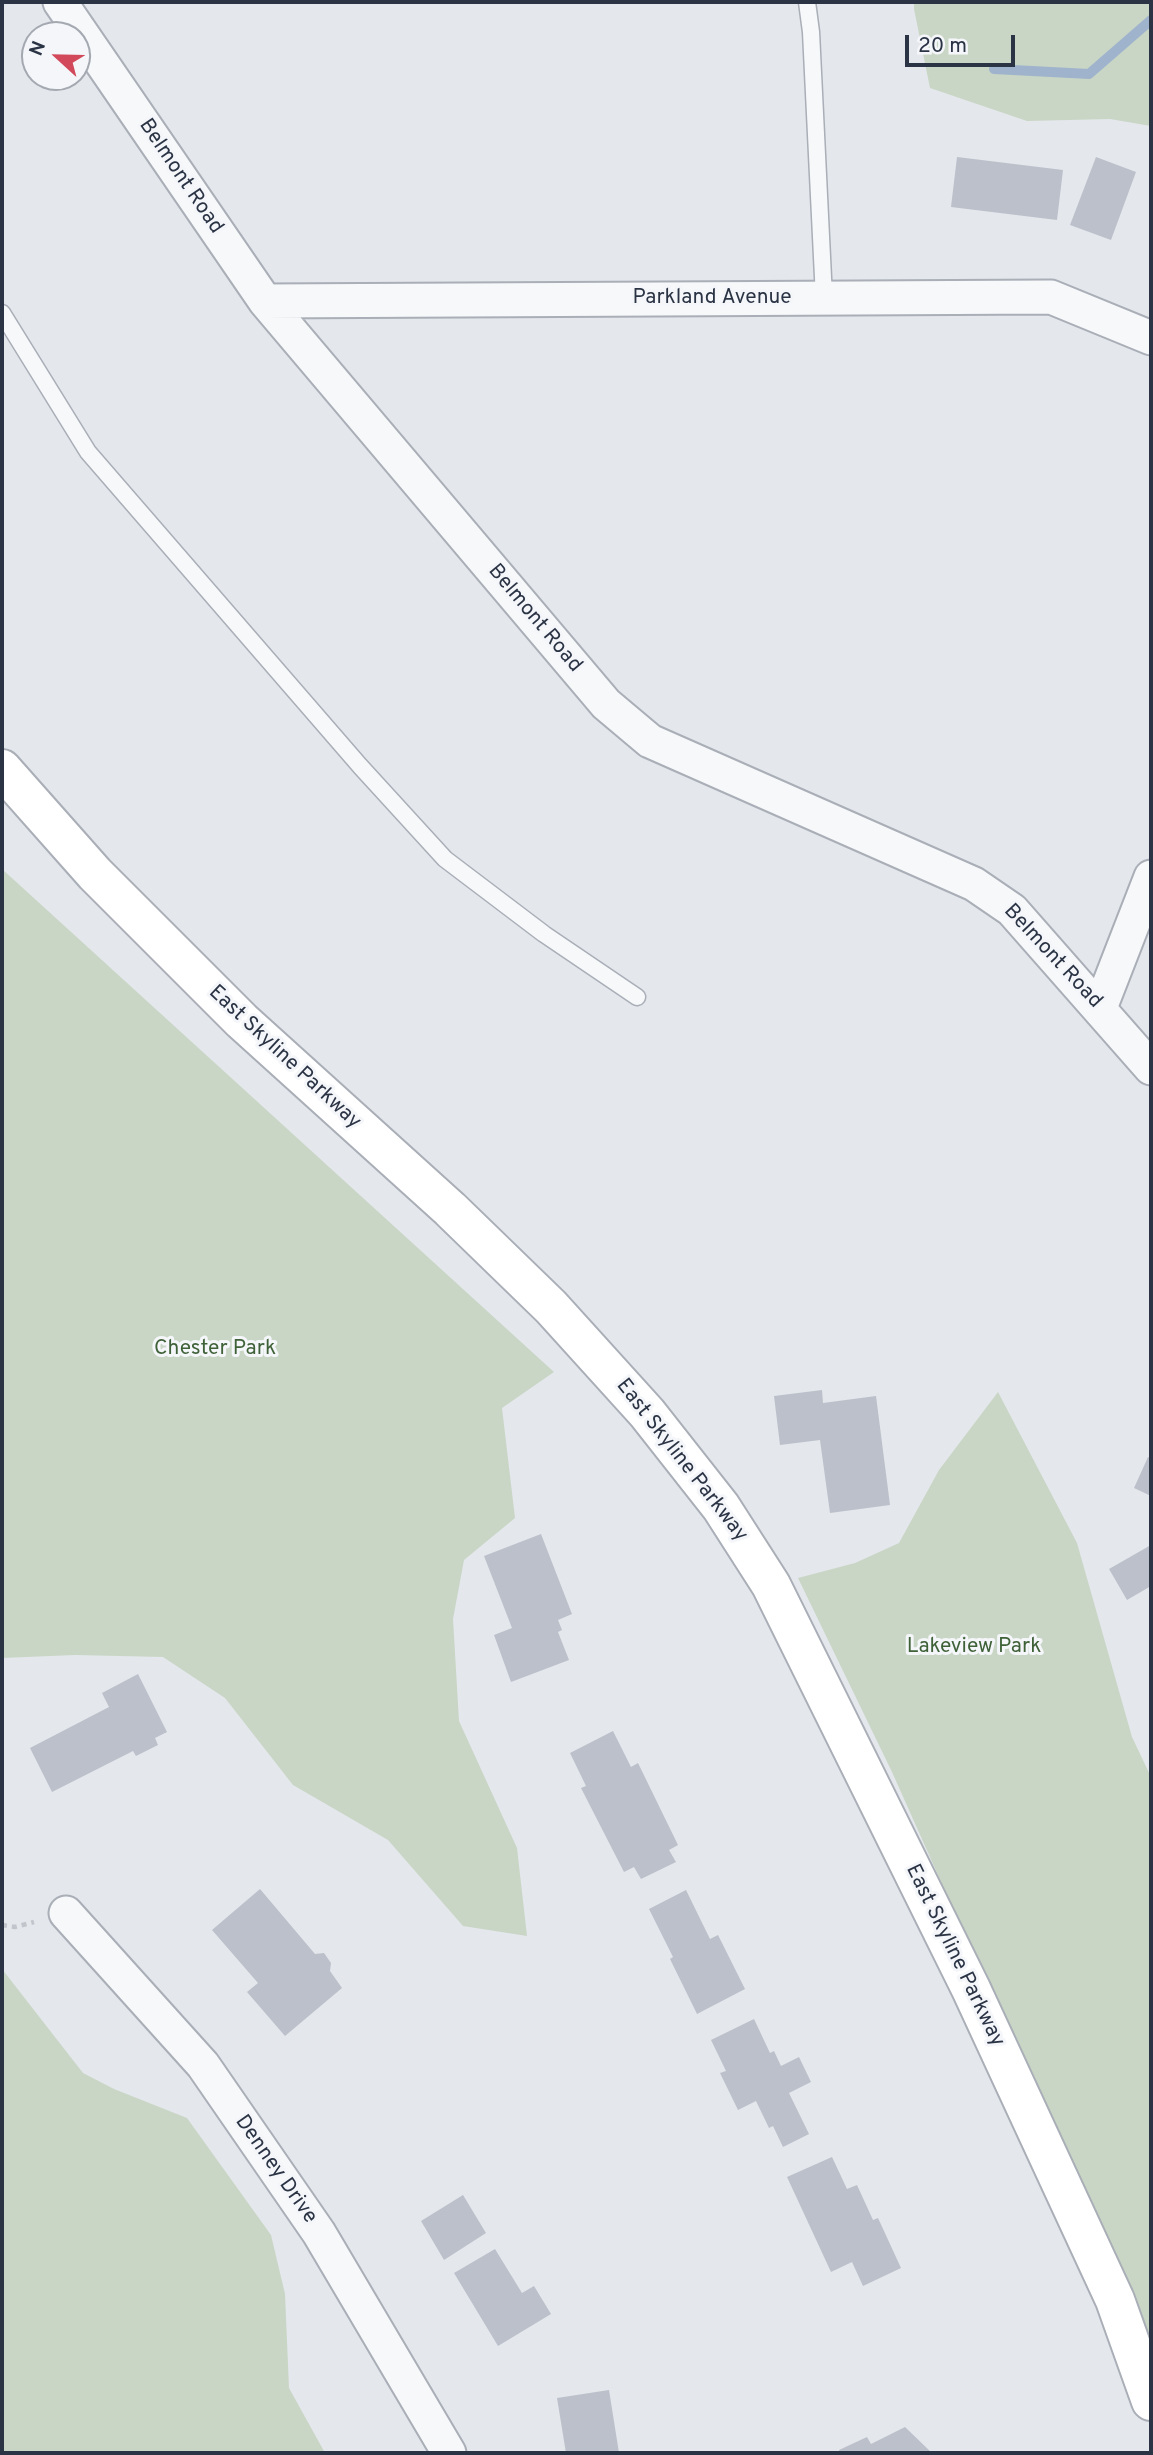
<!DOCTYPE html>
<html>
<head>
<meta charset="utf-8">
<style>
  body { margin:0 }
  #map { position:relative; width:1153px; height:2455px; overflow:hidden; background:#e4e7ec; font-family:Overpass,sans-serif }
  canvas { display:block }
  .frame { position:absolute; inset:0; border:4px solid #2b3445; pointer-events:none }
  .north { position:absolute; left:21px; top:21px; width:70px; height:70px; box-sizing:border-box; background:#f4f6f9; border:2px solid #a4a8b1; border-radius:50%; rotate:292deg; font-size:19px; font-weight:700; line-height:28px; text-align:center; color:#2b3445 }
  .north::after { content:''; display:block; margin:auto; width:24px; height:32px; background:#d1495b; clip-path:polygon(50% 0,100% 100%,50% 72%,0 100%) }
  .scale { position:absolute; left:905px; top:35px; width:110px; height:32px; box-sizing:border-box; border:4px solid #2b3445; border-top:0; padding-left:9px; font-size:21px; line-height:24px; white-space:nowrap; color:#2b3445; -webkit-text-stroke:5px #f4f6f9; paint-order:stroke }
</style>
</head>
<body>
<div id="map">
<canvas width="1153" height="2455"></canvas>
<div class="frame"></div>
<div class="north">N</div>
<div class="scale">20 m</div>
</div>
<script>
const g = document.querySelector('canvas').getContext('2d');
g.lineJoin = 'round';
function fillPath(path, color) { g.fillStyle = color; g.fill(path, 'evenodd'); }
function stroke(path, color, width, dash) { g.strokeStyle = color; g.lineWidth = width; g.lineCap = dash ? 'butt' : 'round'; g.setLineDash(dash || []); g.stroke(path); }
function write(font, color, halo, rows, align = 'center') {
  g.font = font + ' Overpass,sans-serif'; g.lineWidth = 6; g.setLineDash([]); g.textBaseline = 'middle'; g.strokeStyle = halo; g.fillStyle = color; for (const [text, x, y, turn = 0] of rows) {
    g.save(); g.translate(x, y); g.rotate((+turn || 0) * Math.PI / 180); g.textAlign = isNaN(turn) ? turn : align; if (halo) g.strokeText(text, 0, 0); g.fillText(text, 0, 0); g.restore();
  }
}
fillPath(new Path2D(`
  M914 2H1151V126L1110 119 1027 121 930 88 914 9Z
  M2 869 554 1372 502 1408 515 1518 464 1560 453 1619 459 1721 517 1848 527 1936 463 1926 388 1840 293 1785 225 1698 163 1657 75 1655 2 1658Z
  M998 1392 1077 1543 1132 1737 1151 1777V2352L892 1772 798 1578 855 1563 899 1543 939 1470Z
  M2 1969 83 2073 114 2089 187 2118 271 2235 285 2294 289 2388 325 2453H2Z`), '#c9d6c5');
stroke(new Path2D(`
  M994 69 1089 74 1151 20`), '#9fb4cc', 10);
fillPath(new Path2D(`
  M957 157 1063 170 1057 220 951 207Z
  M1096 157 1136 172 1111 240 1070 225Z
  M822 1390 823 1403 876 1396 890 1505 830 1513 820 1440 780 1445 774 1396Z
  M1148 1457 1151 1458V1496L1134 1488Z
  M541 1534 572 1614 558 1620 562 1630 558 1632 569 1660 511 1682 494 1635 512 1628 484 1556Z
  M1151 1545V1586L1127 1600 1109 1569Z
  M138 1674 167 1732 155 1738 158 1745 136 1756 133 1751 52 1792 30 1748 109 1707 102 1693Z
  M613 1731 631 1767 638 1763 678 1845 669 1850 676 1862 641 1879 634 1867 624 1872 581 1788 586 1786 570 1753Z
  M260 1889 315 1954 324 1953 331 1963 330 1971 342 1988 285 2036 247 1992 258 1983 212 1930Z
  M686 1890 710 1939 718 1935 745 1989 697 2014 670 1959 673 1957 649 1909Z
  M754 2019 770 2053 774 2051 781 2066 799 2057 811 2082 789 2093 809 2134 783 2147 773 2126 769 2128 756 2101 738 2110 720 2073 726 2071 711 2040Z
  M832 2157 847 2189 857 2185 873 2220 878 2218 901 2268 863 2286 852 2262 831 2272 787 2177Z
  M463 2195 486 2233 444 2260 421 2221Z
  M495 2249 522 2293 534 2286 551 2314 498 2346 454 2273Z
  M609 2390 619 2453H566L557 2398Z
  M905 2427 932 2453H840L839 2450 867 2437 871 2444Z`), '#bbc0ca');
const lane = new Path2D(`
  M807 2 811 32 824 298
  M2 313 88 452 360 766 445 859 544 934 637 997`);
const street = new Path2D(`
  M60 2 265 301 606 704 650 741 974 884 1012 910 1151 1068
  M265 301 1051 297 1151 338
  M1100 1008 1151 877
  M66 1913 203 2065 319 2233 449 2453`);
const secondary = new Path2D(`
  M2 769 95 874 242 1021 450 1209 551 1307 647 1413 721 1507 771 1585 971 1989 1115 2300 1151 2401`);
stroke(lane, '#a9aeb7', 19);
stroke(street, '#a9aeb7', 37);
stroke(secondary, '#a9aeb7', 42);
stroke(new Path2D(`
  M2 1925 15 1927 34 1922`), '#c2c5cb', 4.5, [5, 5]);
stroke(lane, '#f7f8fa', 16);
stroke(street, '#f7f8fa', 33);
stroke(secondary, '#fff', 38);
write('21px', '#2b3445', '#f4f6f9', [
  ["Belmont Road",180,177,56],
  ["Parkland Avenue",712,299],
  ["Belmont Road",534,619,50],
  ["Belmont Road",1052,957,47],
  ["East Skyline Parkway",284,1058,43],
  ["East Skyline Parkway",681,1461,52],
  ["East Skyline Parkway",954,1956,64],
  ["Denney Drive",275,2170,55]
]);
write('21px', '#3f6138', '#f4f6f9', [
  ["Chester Park",215,1350],
  ["Lakeview Park",974,1648]
]);
</script>
</body>
</html>
